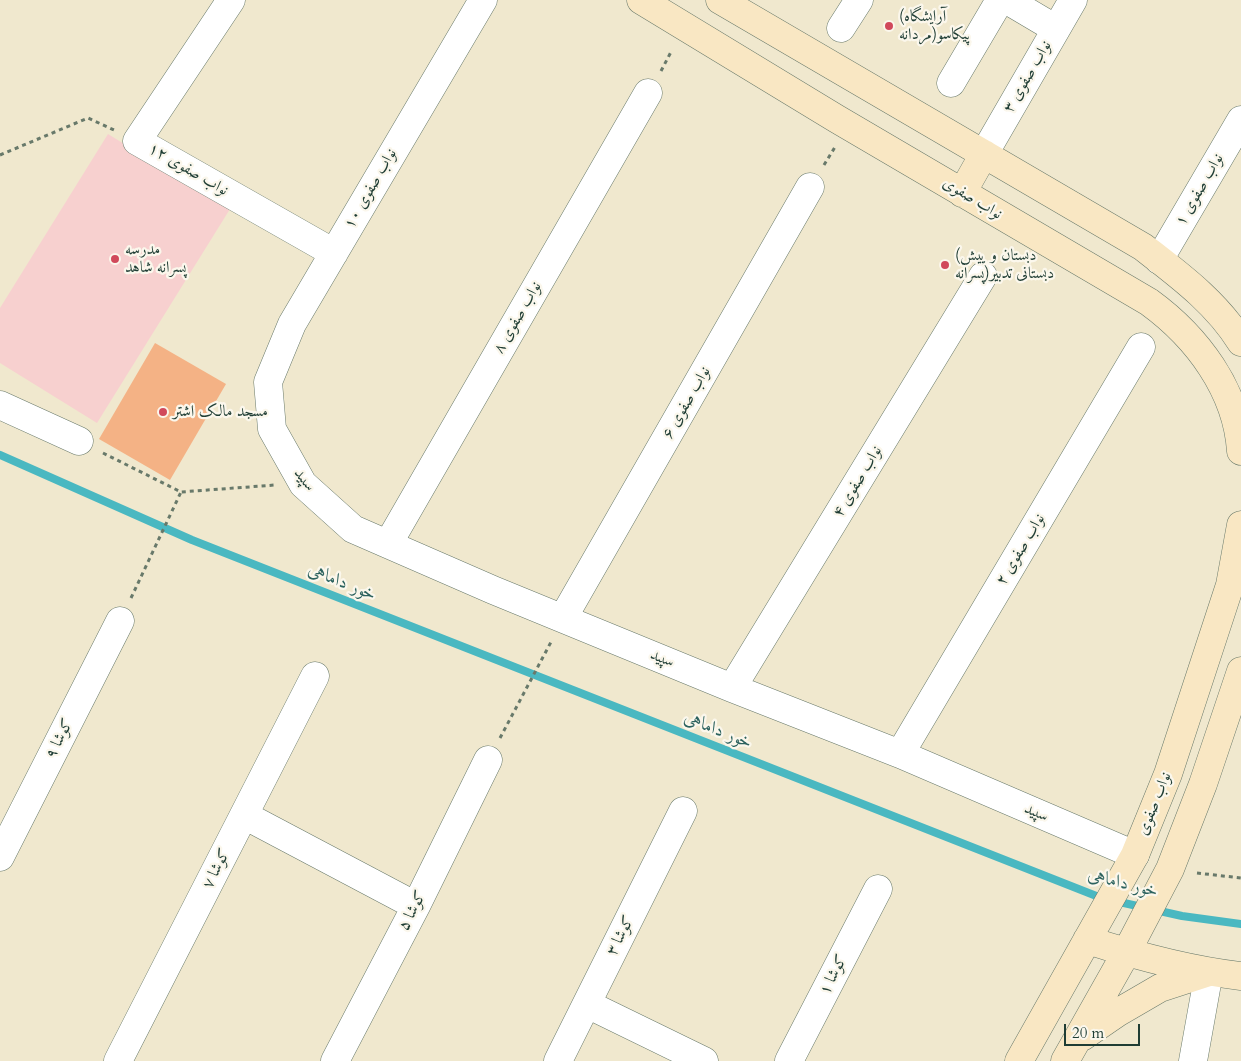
<!DOCTYPE html>
<html>
<head>
<meta charset="utf-8">
<style>
  body { margin:0 }
  #map { position:relative; width:1241px; height:1061px; overflow:hidden; background:#f0e8ce; font-family:Cardo,serif }
  canvas { display:block }
  .scale { position:absolute; left:1064px; top:1024px; width:76px; height:22px; box-sizing:border-box; border:2px solid #1f3d34; border-top:0; padding-left:6px; font-size:15px; line-height:18px; white-space:nowrap; color:#1f3d34; -webkit-text-stroke:4px #fbf7ec; paint-order:stroke }
</style>
</head>
<body>
<div id="map">
<canvas width="1241" height="1061"></canvas>
<div class="scale">20 m</div>
</div>
<script>
const g = document.querySelector('canvas').getContext('2d');
g.lineJoin = 'round';
function fillPath(path, color) { g.fillStyle = color; g.fill(path, 'evenodd'); }
function stroke(path, color, width, dash) { g.strokeStyle = color; g.lineWidth = width; g.lineCap = dash ? 'butt' : 'round'; g.setLineDash(dash || []); g.stroke(path); }
function write(font, color, halo, rows, align = 'center') {
  g.font = font + ' Cardo,Amiri,serif'; g.lineWidth = 4.5; g.setLineDash([]); g.textBaseline = 'middle'; g.strokeStyle = halo; g.fillStyle = color; for (const [text, x, y, turn = 0] of rows) {
    g.save(); g.translate(x, y); g.rotate((+turn || 0) * Math.PI / 180); g.textAlign = isNaN(turn) ? turn : align; if (halo) g.strokeText(text, 0, 0); g.fillText(text, 0, 0); g.restore();
  }
}
fillPath(new Path2D(`
  M108 134 230 209 97 423 0 363V308Z`), '#f7d0cf');
stroke(new Path2D(`
  M0 455 192 540 1104 899
  M1115 901 1182 916 1241 924`), '#4ab8c1', 8);
fillPath(new Path2D(`
  M155 343 226 384 170 480 99 439Z`), '#f4b285');
const street = new Path2D(`
  M231 0 137 141 334 253
  M483 0 292 324 268 382 272 429 303 484 353 529 493 590 732 688 900 754 1135 855
  M1007 0 1056 29
  M841 28 859 0
  M951 83 1000 0
  M984 154 1073 0
  M1159 260 1241 120
  M0 405 79 441
  M388 544 648 93
  M563 618 810 187
  M732 688 983 276
  M900 754 1141 347
  M244 815 416 906
  M0 857 120 621
  M587 1004 704 1061
  M118 1061 315 676
  M335 1061 416 906 488 760
  M558 1061 683 811
  M789 1061 878 889
  M1193 1061 1209 972`);
const secondary = new Path2D(`
  M641 0 837 119 1149 302C1197 337 1237 390 1241 451
  M720 0 1143 247C1179 275 1216 302 1241 342
  M962 193 984 154
  M1087 940C1137 956 1188 970 1241 976
  M1082 1037 1117 1013 1160 988 1209 972
  M1019 1061 1135 855 1168 774 1230 585 1241 525
  M1065 1061 1126 953 1170 869 1203 784 1241 671`);
stroke(street, '#68796a', 29);
stroke(secondary, '#68796a', 29);
stroke(new Path2D(`
  M661 71 672 50
  M0 155 88 118 114 130
  M824 165 835 147
  M103 453 181 492 275 485
  M131 598 181 492
  M500 738 551 642
  M1197 873 1241 878`), '#68796a', 3, [4, 4]);
stroke(street, '#fff', 28);
stroke(secondary, '#f9e7c3', 28);
for (const [x, y, r, color] of [
  [889,26,5,"#d1495b"],
  [115,259,5,"#d1495b"],
  [945,265,5,"#d1495b"],
  [163,412,5,"#d1495b"]
]) { const dot = new Path2D(); dot.arc(x, y, r, 0, 2 * Math.PI); g.fillStyle = color; g.fill(dot); stroke(dot, '#fbf7ec', 2); }
write('16px', '#1f3d34', '#fbf7ec', [
  ["(آرایشگاه",899,17],
  ["پیکاسو(مردانه",899,35],
  ["مدرسه",125,250],
  ["پسرانه شاهد",125,268],
  ["(دبستان و پیش",955,256],
  ["دبستانی تدبیر(پسرانه",955,274],
  ["مسجد مالک اشتر",173,412]
], 'left');
write('16px', '#1f3d34', '#fbf7ec', [
  ["نواب صفوی ۳",1028,77,-60],
  ["نواب صفوی ۱۲",188,170,30],
  ["نواب صفوی ۱۰",371,189,-60],
  ["نواب صفوی ۱",1200,190,-60],
  ["نواب صفوی",972,199,31],
  ["نواب صفوی ۸",518,318,-60],
  ["نواب صفوی ۶",687,403,-60],
  ["سپید",304,480,52],
  ["نواب صفوی ۴",858,482,-59],
  ["نواب صفوی ۲",1021,550,-59],
  ["سپید",662,659,22],
  ["کوشا ۹",60,739,-63],
  ["نواب صفوی",1155,804,-68],
  ["سپید",1036,813,23],
  ["کوشا ۷",217,869,-63],
  ["کوشا ۵",413,911,-63],
  ["کوشا ۳",621,936,-63],
  ["کوشا ۱",834,975,-63]
]);
write('italic 18px', '#2c625e', '#fbf7ec', [
  ["خور داماهی",342,583,22],
  ["خور داماهی",718,731,22],
  ["خور داماهی",1123,884,14]
]);
</script>
</body>
</html>
